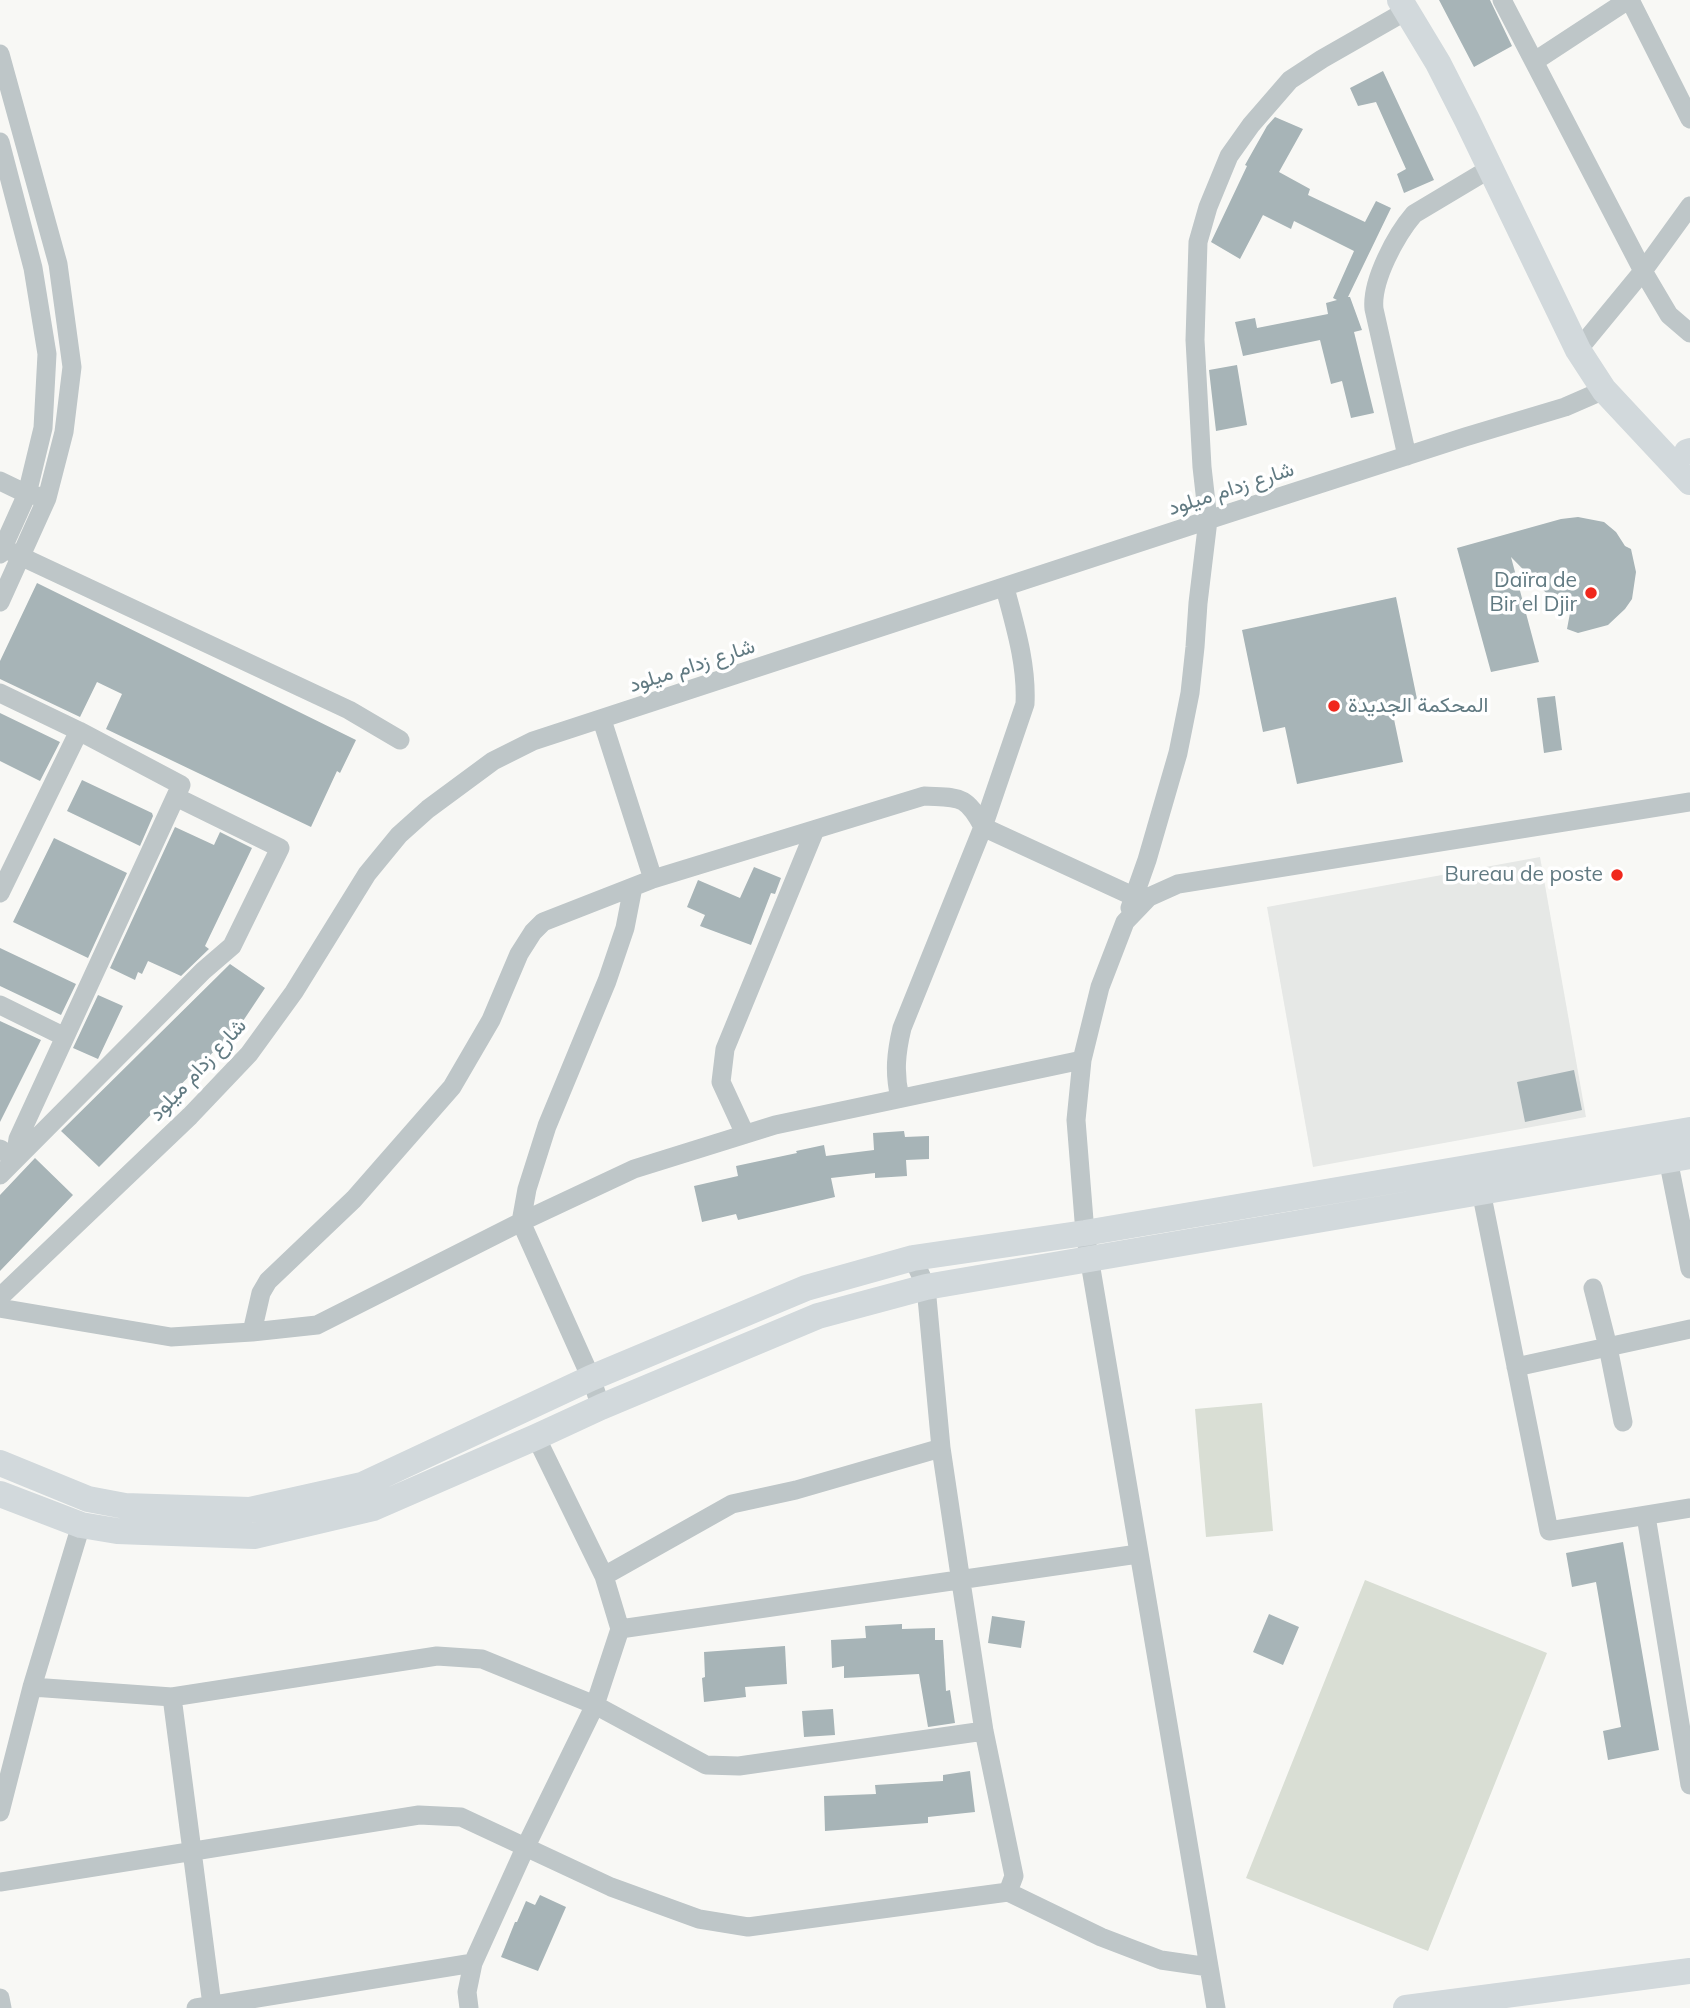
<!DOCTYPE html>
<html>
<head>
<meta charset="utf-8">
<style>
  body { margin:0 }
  canvas { display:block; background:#f8f8f5 }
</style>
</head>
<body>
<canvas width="1690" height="2008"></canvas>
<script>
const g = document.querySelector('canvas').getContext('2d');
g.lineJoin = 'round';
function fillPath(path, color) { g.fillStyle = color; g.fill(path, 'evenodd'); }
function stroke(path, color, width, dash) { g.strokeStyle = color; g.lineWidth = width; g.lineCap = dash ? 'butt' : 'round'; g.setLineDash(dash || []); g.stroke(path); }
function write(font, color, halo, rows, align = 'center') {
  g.font = font + ' Mulish,Vazirmatn,sans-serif'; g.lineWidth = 7; g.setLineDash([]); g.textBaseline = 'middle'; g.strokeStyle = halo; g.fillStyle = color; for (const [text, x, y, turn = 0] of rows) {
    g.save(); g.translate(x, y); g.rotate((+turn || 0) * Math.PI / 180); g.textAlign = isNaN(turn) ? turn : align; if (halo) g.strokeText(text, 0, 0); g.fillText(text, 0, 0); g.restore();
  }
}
fillPath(new Path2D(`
  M1540 857 1586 1117 1313 1167 1267 907Z`), '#e6e8e6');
fillPath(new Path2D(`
  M1262 1403 1273 1531 1206 1537 1195 1409Z
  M1365 1580 1547 1653 1428 1951 1246 1878Z`), '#d9ded4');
fillPath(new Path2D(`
  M1439 0H1490L1512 46 1474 67Z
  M1383 71 1434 180 1404 193 1397 174 1406 169 1376 102 1358 106 1350 88Z
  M1275 117 1303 129 1279 172 1310 189 1308 195 1365 222 1376 201 1391 208 1348 297H1350L1362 330 1354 332 1374 413 1351 418 1342 381 1331 384 1320 340 1243 356 1235 322 1255 318 1257 328 1328 314 1326 303 1337 300 1333 298 1354 251 1294 221 1291 229 1263 215 1240 259 1211 242 1247 166 1245 165 1267 126Z
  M1237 365 1247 425 1216 431 1209 370Z
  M1578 517 1604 522 1616 532 1625 546 1631 549 1636 572 1632 599 1625 609 1608 625 1578 633 1567 629 1570 613 1555 602 1511 557 1539 662 1491 672 1457 548 1561 519Z
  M37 583 356 740 340 773 337 771 311 827 106 729 122 694 97 682 80 717 0 679V661Z
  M1396 597 1417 699 1391 705 1403 762 1297 784 1285 727 1263 732 1242 630Z
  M1555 696 1562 750 1544 753 1537 698Z
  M0 713 60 742 40 781 0 761Z
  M82 780 152 813 153 816 140 846 67 811Z
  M175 827 214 845 220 832 252 848 205 946 209 949 181 976 148 961 142 974 138 972 135 980 110 968Z
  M54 838 127 873 88 958 13 922Z
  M754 867 781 878 775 894 771 893 751 945 700 926 705 915 687 907 698 880 740 898Z
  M0 948 76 984 61 1015 0 986Z
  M230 964 265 988 241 1024 99 1167 61 1131Z
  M98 995 123 1006 98 1059 73 1048Z
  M0 1021 41 1040 0 1122Z
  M1574 1070 1582 1110 1525 1122 1517 1082Z
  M904 1131 905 1137 929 1136V1159L906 1160 907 1176 875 1178V1173L831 1178 835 1197 738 1220 736 1214 702 1222 694 1186 738 1176 736 1166 797 1153 796 1151 824 1145 826 1156 874 1150 873 1133Z
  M35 1158 73 1195 0 1271V1195Z
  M1623 1542 1659 1750 1608 1760 1603 1731 1621 1727 1596 1582 1572 1587 1566 1553Z
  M1269 1614 1299 1627 1283 1665 1253 1652Z
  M992 1616 1025 1621 1021 1648 988 1643Z
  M902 1624V1629L935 1628V1640H943L946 1691 950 1690 955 1723 928 1727 919 1674 844 1678V1666L832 1668 831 1640 866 1638 865 1626Z
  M785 1646 787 1684 745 1687 746 1697 704 1702 702 1678 705 1677 704 1652Z
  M833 1709 835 1735 804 1737 802 1711Z
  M970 1771 975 1812 928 1817V1823L825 1831 824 1796 876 1794 875 1785 943 1781V1775Z
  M540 1895 566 1907 538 1971 501 1957 515 1922H517L526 1901 535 1905Z`), '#a7b4b7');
stroke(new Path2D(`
  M1502 0 1643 271 1669 315 1690 333
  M1630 0 1690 119
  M0 54 58 264 72 367 64 432 47 498 0 602
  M1535 61 1628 0
  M0 142 33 268 47 354 43 428 27 494 0 554
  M1578 350 1643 271 1690 206
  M1407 456 1374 309C1371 281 1396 235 1414 214L1491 168
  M0 481 27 494 38 496
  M3 548 349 710 400 740
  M0 693 79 731 181 785 18 1139 15 1159 0 1149
  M602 720 653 879
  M0 893 79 731
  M1130 908 1147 860 1178 753 1190 693 1195 647 1198 603 1208 520 1202 467 1195 340 1198 242 1208 207 1229 156 1251 125 1290 80 1322 59 1406 11
  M0 1005 65 1037
  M900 1098C894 1073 896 1053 902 1028L983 827 1025 704C1027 664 1015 626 1005 588
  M745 1134 721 1082 725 1049 815 830
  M1668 1159 1690 1269
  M0 1175 203 971 232 946 280 848 176 797
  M1481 1191 1549 1531 1690 1508
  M913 1258 926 1287 941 1448 961 1582 984 1731 1014 1876 1008 1892
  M1593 1288 1608 1347 1623 1422
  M0 1297 190 1116 249 1054 294 992 367 874 399 835 428 809 493 761 533 741 1208 520 1465 437 1565 407 1604 390
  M0 1308 171 1337 252 1332 317 1325 521 1222 634 1169 775 1125 1082 1060
  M252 1332 261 1293 268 1281 354 1199 452 1087 491 1020 519 954 533 932 543 922 653 879 924 796C959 798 966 794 983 827L1135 897
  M1516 1367 1690 1329
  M601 1407 591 1378 521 1222 527 1189 547 1126 607 981 625 928 633 887
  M1646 1516 1690 1785
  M604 1576 732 1504 796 1490 941 1448
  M620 1629 1138 1554
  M32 1687 172 1697 437 1656 482 1659 595 1705 706 1765 739 1766 984 1731
  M172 1697 212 2005
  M0 1812 32 1687 81 1525
  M0 1882 419 1815 461 1817 611 1887 699 1919 748 1927 1008 1892 1101 1937 1161 1960 1209 1967
  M0 1998 2 2008
  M196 2008 473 1963
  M469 2008 467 1992 473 1963 526 1846 595 1705 620 1629 604 1576 536 1437
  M1216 2008 1085 1233 1076 1120 1082 1060 1100 987 1125 922 1149 897 1178 884 1690 802`), '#bec6c8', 19);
stroke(new Path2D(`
  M1400 0 1438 63 1467 120 1578 350 1604 390 1690 482
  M1687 452 1690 451
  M0 1463 88 1499 125 1506 250 1510 362 1485 591 1378 806 1288 913 1258 1085 1233 1690 1130
  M0 1494 81 1525 117 1531 254 1536 373 1508 536 1437 601 1407 818 1316 926 1287 1690 1156
  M1406 2008 1690 1971`), '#d2d9dc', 26);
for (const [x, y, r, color] of [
  [1591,593,7,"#f0281d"],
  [1334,706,7,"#f0281d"],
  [1617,875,7,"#f0281d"]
]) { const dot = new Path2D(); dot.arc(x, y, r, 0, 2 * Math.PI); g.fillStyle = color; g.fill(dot); stroke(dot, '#fff', 2.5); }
write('21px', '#617a82', '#fff', [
  ["شارع زدام ميلود",1231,489,-18],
  ["شارع زدام ميلود",692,666,-18],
  ["شارع زدام ميلود",198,1070,-47]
]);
write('21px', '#617a82', '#fff', [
  ["Daïra de",1577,581],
  ["Bir el Djir",1577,605],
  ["المحكمة الجديدة",1348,706,"left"],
  ["Bureau de poste",1603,875]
], 'right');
</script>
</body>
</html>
